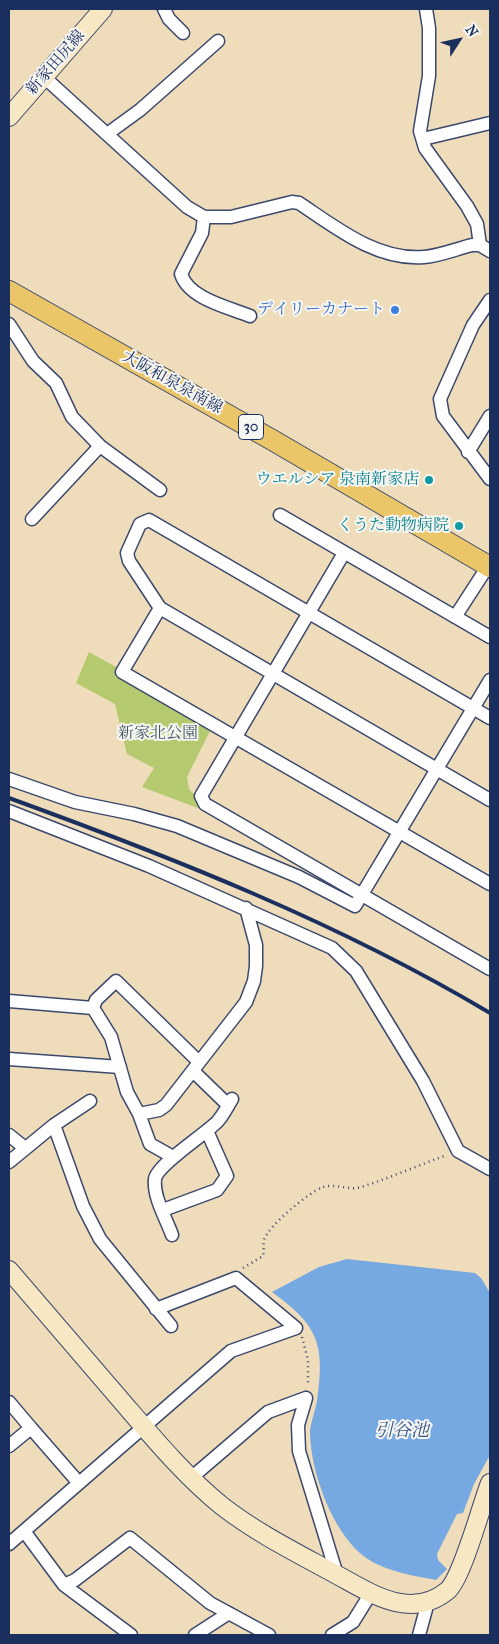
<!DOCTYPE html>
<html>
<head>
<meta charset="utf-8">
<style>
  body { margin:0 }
  #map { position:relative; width:499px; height:1644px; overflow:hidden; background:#efdcbb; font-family:"IM FELL French Canon",serif }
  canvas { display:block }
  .frame { position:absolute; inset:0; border:10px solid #1b2f5e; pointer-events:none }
  .north { position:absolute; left:434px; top:15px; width:50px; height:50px; -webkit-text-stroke:4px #f6f6f2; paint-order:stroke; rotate:55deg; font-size:14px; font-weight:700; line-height:20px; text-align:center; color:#1b2f5e }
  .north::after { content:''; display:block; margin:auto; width:18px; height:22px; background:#1b2f5e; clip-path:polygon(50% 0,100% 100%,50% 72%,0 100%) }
</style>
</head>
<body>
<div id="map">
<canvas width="499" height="1644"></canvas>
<div class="frame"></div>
<div class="north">N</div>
</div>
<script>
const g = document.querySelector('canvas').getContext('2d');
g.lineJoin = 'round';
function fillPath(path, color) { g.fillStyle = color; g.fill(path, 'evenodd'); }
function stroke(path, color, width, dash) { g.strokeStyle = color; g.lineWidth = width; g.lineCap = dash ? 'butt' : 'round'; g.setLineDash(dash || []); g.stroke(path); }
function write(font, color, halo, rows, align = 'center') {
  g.font = font + ' "IM FELL French Canon","Noto Serif JP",serif'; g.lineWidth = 4; g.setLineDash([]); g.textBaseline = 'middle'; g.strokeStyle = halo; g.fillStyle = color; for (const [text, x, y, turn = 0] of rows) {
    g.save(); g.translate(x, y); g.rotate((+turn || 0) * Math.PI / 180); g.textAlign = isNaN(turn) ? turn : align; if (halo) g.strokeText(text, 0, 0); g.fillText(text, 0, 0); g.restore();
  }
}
fillPath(new Path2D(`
  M89 652 116 667 114 672 211 729 187 777 189 789 211 813 142 787 154 768 127 754 115 704 76 683Z`), '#b5ca6f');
fillPath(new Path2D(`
  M347 1259 475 1273 481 1278 490 1293V1455L474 1484 463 1513 457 1514 437 1554 438 1560 447 1569 436 1580C416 1576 389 1572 371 1561 334 1539 310 1472 310 1431 311 1422 315 1411 317 1401 325 1345 319 1326 272 1292L319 1267Z`), '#76a8e1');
const street = new Path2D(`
  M164 9 169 19 183 33
  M426 9 429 28V76L420 131 425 148 467 206 477 224 480 245
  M44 77 187 207 204 217H231L292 202 299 203C335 227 377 261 424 257 439 256 456 249 472 245H480L490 251
  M107 134 140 110 218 41
  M423 139 490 123
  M204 217 202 233 181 274C189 299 228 307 250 316
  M490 300 473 325 440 399 443 416 490 479
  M9 324 33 361 56 383 72 417 100 446 160 490
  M468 452 490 416
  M280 515 490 637
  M32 519 100 446
  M344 553 201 796 205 804 490 969
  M160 608 122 672 490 884
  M455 617 488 566
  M490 718 149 520 140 524 127 553 129 561 160 608 490 800
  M9 779 75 802 134 814 177 826 299 877 355 906 490 680
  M9 811 149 866 332 948 356 971 423 1081 458 1151 490 1169
  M9 1001 93 1008 111 1037 127 1092 139 1114 150 1144 173 1157
  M93 1008 96 1000 116 981 199 1062
  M9 1059 120 1067
  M193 1071 228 1105
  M139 1114 159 1110 166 1105 246 1002 254 981 256 966V945L246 908
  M54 1125 83 1206 100 1239 171 1326
  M9 1135 25 1148
  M9 1162 54 1125 90 1101
  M163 1210 217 1190 227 1176 207 1131
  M172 1235C166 1218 153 1197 155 1179 157 1165 204 1135 217 1122 223 1116 227 1107 232 1099
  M306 1398 298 1425 299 1451 337 1575
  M9 1402 31 1428
  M9 1446 31 1428 78 1482
  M191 1478 268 1412 306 1398
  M24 1531 64 1585 75 1580 130 1538 210 1603 269 1635
  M9 1544 231 1351 296 1328 236 1278 156 1309
  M64 1585 131 1635
  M195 1635 229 1613
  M332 1635 353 1622 371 1593
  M419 1635 428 1602`);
const secondary = new Path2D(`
  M9 117 103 9
  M9 1270C48 1315 86 1360 125 1405 155 1440 186 1477 222 1506 258 1534 299 1554 339 1576 372 1594 411 1620 447 1591 462 1579 481 1506 490 1483`);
const primary = new Path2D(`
  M9 291 274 441 490 567`);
stroke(street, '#3b496c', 15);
stroke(secondary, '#3b496c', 20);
stroke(primary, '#3b496c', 22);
stroke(new Path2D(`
  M243 1268 263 1256C264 1251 263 1245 264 1240 268 1226 309 1192 323 1187 336 1183 349 1191 361 1187 390 1178 419 1165 447 1155
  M302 1337 308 1360V1386`), '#3b496c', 2.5, [1, 4]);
stroke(street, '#fff', 12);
stroke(secondary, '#f7e8c3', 18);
stroke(primary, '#ebc669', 20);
stroke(new Path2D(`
  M9 798C174 858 339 923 490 1013`), '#1b2f5e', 4);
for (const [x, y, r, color] of [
  [395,310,5,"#3f7fe0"],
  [429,480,5,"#0f9aa8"],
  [459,526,5,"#0f9aa8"]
]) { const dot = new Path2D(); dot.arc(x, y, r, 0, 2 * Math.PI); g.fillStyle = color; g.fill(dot); stroke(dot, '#f6f6f2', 2); }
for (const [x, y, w] of [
  [251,427,25]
]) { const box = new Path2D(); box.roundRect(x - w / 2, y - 12.5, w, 25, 4); g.fillStyle = '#f6f6f2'; g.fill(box); stroke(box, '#1b2f5e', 1); }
write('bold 15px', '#1b2f5e', null, [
  ["30",251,427]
]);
write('16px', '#1b2f5e', '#f6f6f2', [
  ["新家田尻線",56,63,-49],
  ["大阪和泉泉南線",172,383,29]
]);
write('16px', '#366cbe', '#f6f6f2', [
  ["デイリーカナート",385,310]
], 'right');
write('16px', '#0d838f', '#f6f6f2', [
  ["ウエルシア 泉南新家店",419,480],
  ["くうた動物病院",449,526]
], 'right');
write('16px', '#425662', '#f6f6f2', [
  ["新家北公園",158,734]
]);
write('italic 18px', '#365385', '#f6f6f2', [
  ["引谷池",402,1432]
]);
</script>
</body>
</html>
